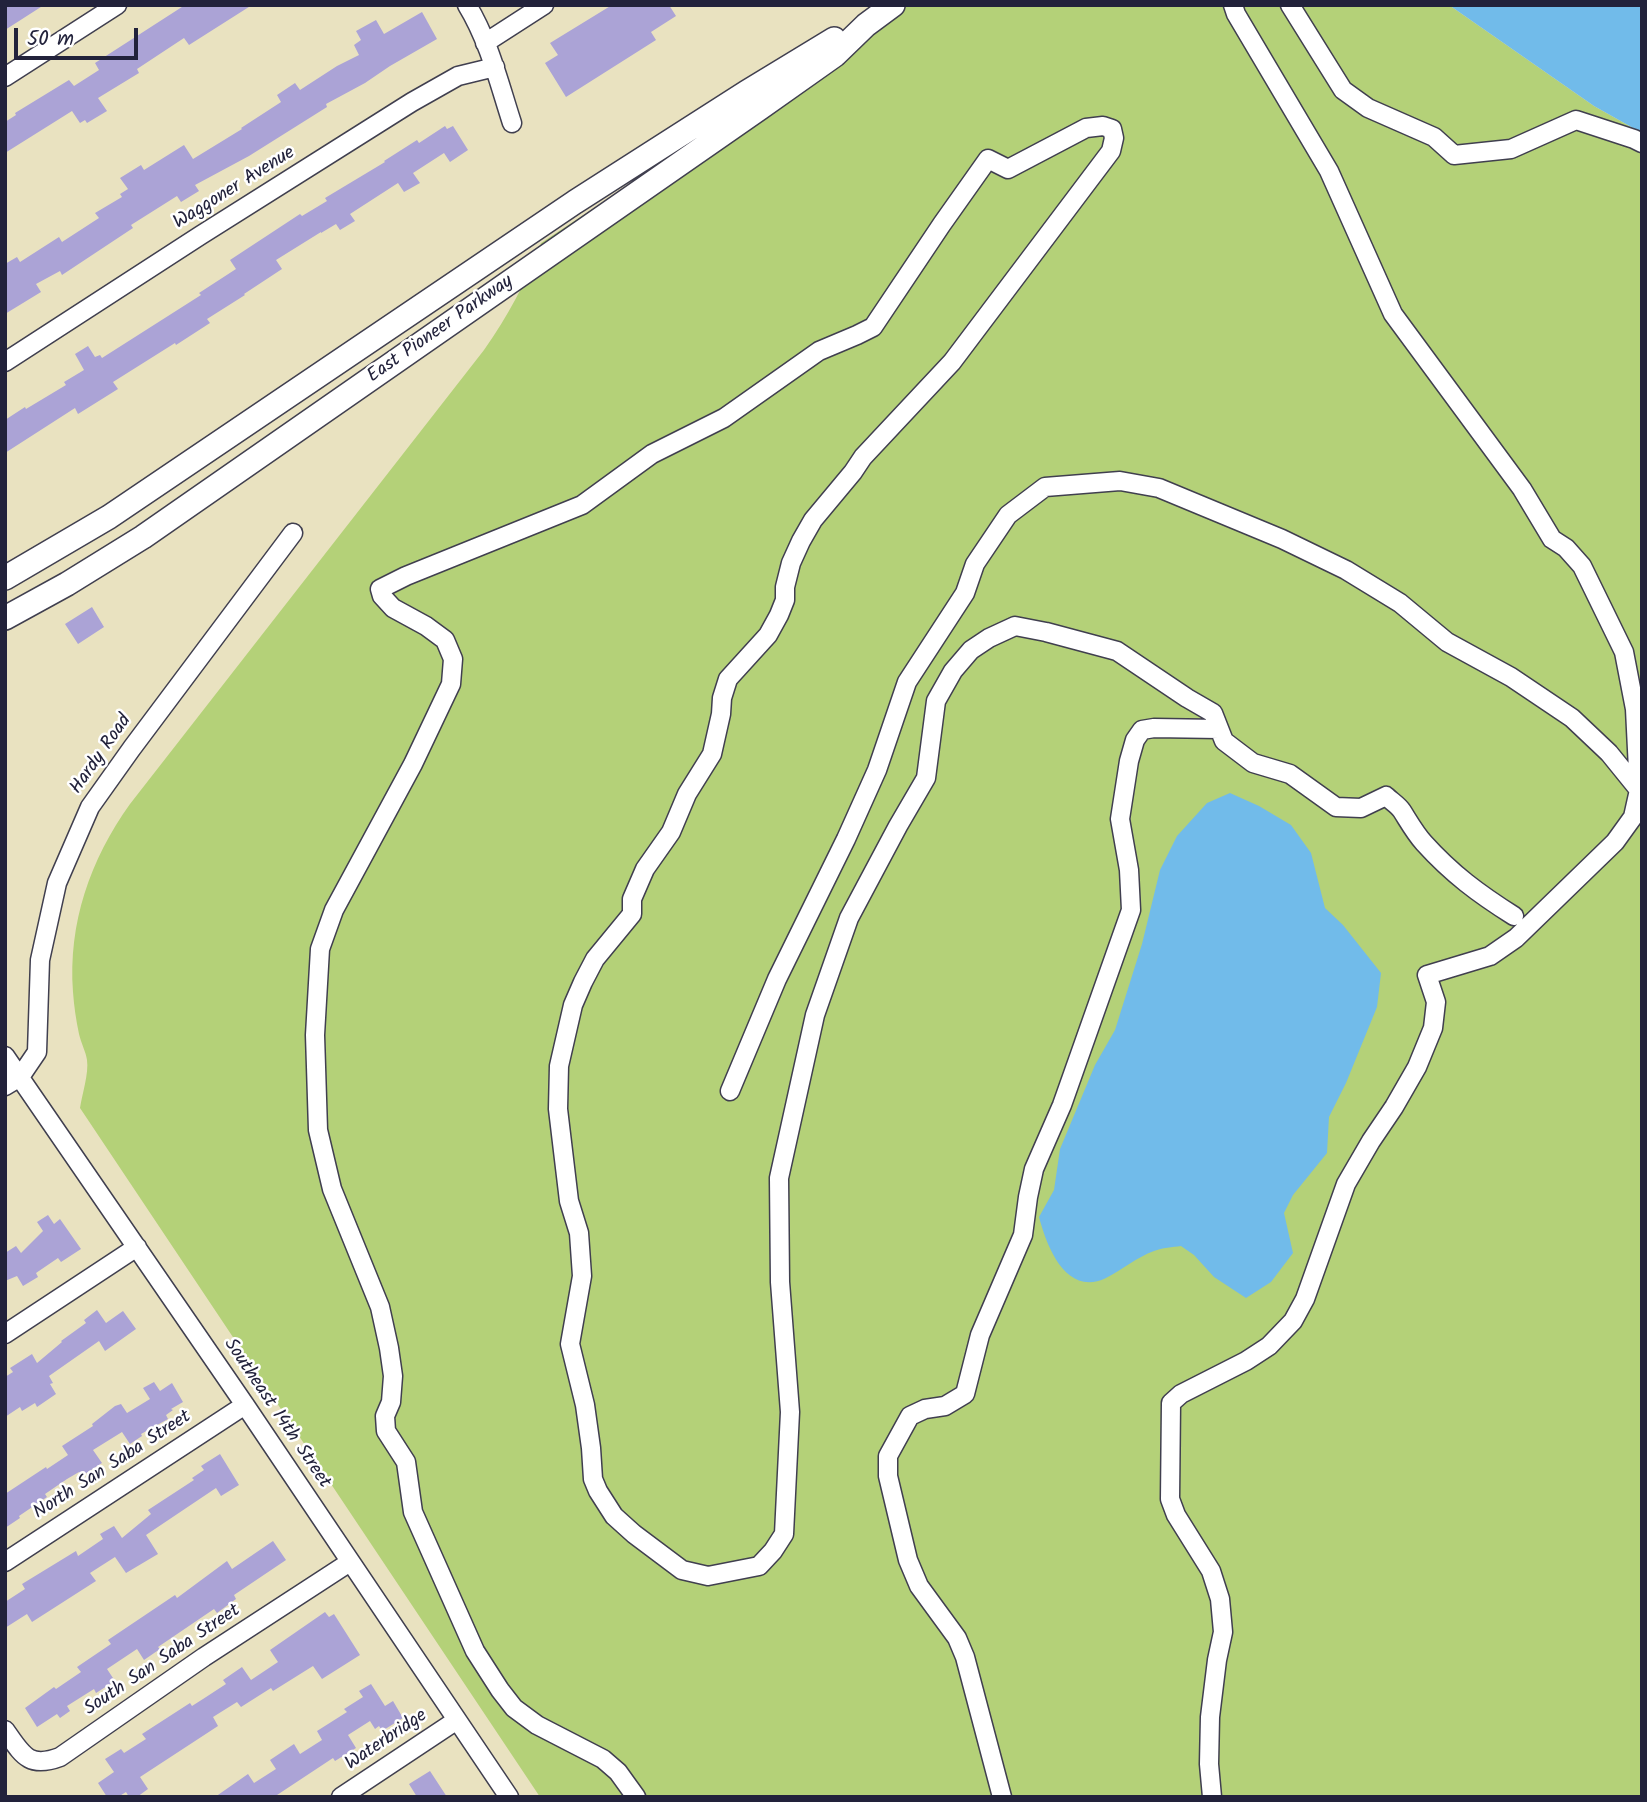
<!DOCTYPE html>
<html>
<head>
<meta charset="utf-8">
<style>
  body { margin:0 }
  #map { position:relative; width:1647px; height:1802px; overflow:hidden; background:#e9e2c0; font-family:Kalam,sans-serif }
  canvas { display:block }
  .frame { position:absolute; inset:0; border:7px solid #22223b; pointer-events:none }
  .scale { position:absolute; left:14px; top:28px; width:124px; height:32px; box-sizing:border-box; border:4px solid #22223b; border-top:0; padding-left:9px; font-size:21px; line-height:24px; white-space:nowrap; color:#22223b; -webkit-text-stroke:5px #fff; paint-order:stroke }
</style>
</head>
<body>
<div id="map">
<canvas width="1647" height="1802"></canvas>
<div class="frame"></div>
<div class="scale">50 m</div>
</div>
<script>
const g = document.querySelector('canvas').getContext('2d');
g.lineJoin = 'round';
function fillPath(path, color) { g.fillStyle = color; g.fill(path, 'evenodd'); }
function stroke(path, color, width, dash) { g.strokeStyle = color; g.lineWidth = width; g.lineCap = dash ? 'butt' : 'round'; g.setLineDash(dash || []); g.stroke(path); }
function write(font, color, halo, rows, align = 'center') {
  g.font = font + ' Kalam,sans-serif'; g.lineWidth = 5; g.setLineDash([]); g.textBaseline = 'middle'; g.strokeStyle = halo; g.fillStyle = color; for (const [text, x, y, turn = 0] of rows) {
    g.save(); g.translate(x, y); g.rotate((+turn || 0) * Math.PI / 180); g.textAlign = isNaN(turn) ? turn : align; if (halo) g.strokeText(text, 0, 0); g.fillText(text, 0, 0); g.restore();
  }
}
fillPath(new Path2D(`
  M897 5H1449L1594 106 1642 133V1797H540L80 1108C82 1095 89 1073 87 1060 86 1052 81 1043 79 1034 76 1020 74 1006 73 992 68 923 90 860 130 804L484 350C508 316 526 282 541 243L823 57Z`), '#b4d178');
fillPath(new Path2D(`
  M1449 5H1642V133L1594 106Z
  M1230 793 1259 806 1291 825 1311 853 1325 908 1343 925 1381 973 1377 1007 1346 1083 1329 1117 1327 1153 1293 1195 1284 1213 1293 1253 1271 1282 1246 1298 1214 1277 1194 1255 1181 1246C1173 1247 1162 1248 1154 1251 1137 1257 1122 1270 1106 1278 1066 1297 1047 1247 1039 1217L1054 1190 1060 1149 1095 1065 1115 1030 1142 944 1160 870 1177 836 1207 803Z`), '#71bbea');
fillPath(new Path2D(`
  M5 5H44L5 30Z
  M185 5H252L189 45 184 38 137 69 139 73 98 98 107 111 87 123 85 120 80 123 72 111 5 153V122L16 115 15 113 69 80 74 86 99 70 95 63Z
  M612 5H669L676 16 651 32 656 40 566 97 545 63 558 55 550 43Z
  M422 12 437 39 390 66 365 83 326 104 327 107 249 156 195 185 199 191 181 202 177 196 131 225 133 228 62 275 60 271 36 284 41 292 5 314V264L17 257 20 262 59 237 62 242 99 218 95 213 122 197 120 194 128 189 120 178 141 165 144 170 184 145 193 159 242 129 241 128 278 104 281 102 277 95 295 83 300 90 337 66 359 55 354 45 361 40 356 31 376 20 384 34Z
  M445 126 447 129 453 126 468 150 450 162 444 153 413 173 420 183 404 192 398 183 350 214 355 221 340 230 336 224 321 233V232L276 260 282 269 244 294 245 295 207 319 210 323 176 345 175 343 113 382 118 389 78 414 75 408 5 453V420L25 407 26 409 66 385 64 382 84 370 75 354 88 346 95 357 100 355 102 358 201 295 199 293 236 269 230 260 300 214 302 216 327 201 325 198 385 162 384 161 417 140 419 143Z
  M92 607 104 627 78 644 65 624Z
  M48 1215 54 1224 60 1219 81 1249 61 1262 58 1258 36 1273 38 1277 23 1286 17 1276 5 1281V1253L16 1246 21 1253 43 1231 37 1222Z
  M97 1310 106 1323 123 1311 136 1329 105 1351 99 1341 49 1376 53 1383 50 1384 56 1394 37 1407 35 1403 22 1411 20 1407 5 1417V1377L13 1372 10 1368 32 1354 37 1363 62 1342 61 1341 86 1323 84 1320Z
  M154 1382 160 1391 172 1383 183 1402 171 1409 173 1410 166 1415 168 1419 141 1434 142 1436 130 1444 122 1432 93 1450 102 1463 82 1476 79 1472 67 1479 45 1494 47 1497 19 1516 20 1518 5 1528V1494L46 1467 47 1469 68 1455 62 1446 93 1426 92 1424 115 1406 121 1404 127 1413 150 1399 143 1388Z
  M220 1454 239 1485 221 1496 216 1488 146 1535 158 1554 126 1573 115 1557 90 1573 96 1581 32 1622 27 1614 5 1628V1602L25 1589 22 1584 76 1551 78 1556 103 1539 100 1534 114 1526 122 1538 151 1514 148 1510 194 1480 192 1478 204 1470 201 1466Z
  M273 1541 286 1560 234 1595 236 1599 217 1613 214 1609 158 1647 160 1649 144 1660 137 1649 107 1669 115 1681 96 1693 94 1689 67 1706 70 1711 60 1718 57 1714 37 1727 25 1708 54 1687 56 1689 81 1672 77 1667 111 1644 108 1640 175 1595 177 1598 227 1561 232 1569Z
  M325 1612 329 1617 334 1614 360 1655 322 1679 313 1666 273 1691 271 1688 241 1707 237 1702 213 1717 218 1726 140 1777 148 1789 137 1797H129L126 1792 118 1797H107L98 1783 114 1772 105 1759 121 1749 124 1753 146 1739 142 1734 190 1703 192 1706 203 1699 226 1684 223 1680 242 1667 251 1680 278 1662 270 1650Z
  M371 1684 385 1706 393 1701 403 1718 382 1731 379 1726 375 1729 370 1721 348 1735 356 1748 335 1761 333 1758 274 1797H215L248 1774 254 1783 276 1769 270 1760 294 1744 300 1754 322 1740 317 1731 347 1712 344 1709 363 1697 359 1691Z
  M430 1771 447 1797H417L409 1784Z`), '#aba3d6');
const minor = new Path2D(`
  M467 5C489 41 499 83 512 123
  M1290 5 1343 90 1368 108 1434 137 1454 155 1511 149 1576 120 1634 139 1642 143
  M485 43 544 5
  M5 77 117 5
  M5 362 201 235 412 102 458 76 495 67
  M5 1056 245 1405 509 1797
  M5 1086 20 1077 37 1052 40 960 57 883 90 807 132 748 293 533
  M730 1091 777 979 846 839 877 770 907 682 965 593 975 564 1008 515 1045 487 1120 481 1159 488 1282 539 1346 570 1400 603 1447 642 1511 677 1572 718 1609 753 1639 790
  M5 1334 137 1247
  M5 1562 245 1405
  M5 1730C22 1754 28 1769 60 1757L204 1657 350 1562
  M341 1797 457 1720
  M636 1797 618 1772 603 1759 537 1725 514 1708 500 1690 475 1651 413 1512 406 1462 386 1431 385 1416 391 1402 393 1376 389 1348 380 1307 332 1189 318 1130 315 1035 320 949 334 910 413 764 451 684 453 659 445 640 426 626 393 608 382 596 380 589 406 576 582 505 652 454 724 418 819 351 857 335 873 327 942 224 988 159 1008 169 1086 128 1103 126 1112 129 1114 138 1111 151 952 362 863 457 853 472 813 520 801 541 791 563 785 587V600L779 615 768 635 728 679 722 698 721 714 712 754 687 794 671 832 645 869 632 899V914L595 959 583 982 573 1005 559 1066 558 1109 569 1201 579 1233 582 1276 570 1344 585 1405 591 1448 593 1479 598 1491 614 1516 634 1534 682 1570 708 1576 759 1566 773 1551 784 1534 790 1412 780 1282 779 1178 815 1015 849 918 898 826 926 778 936 701 953 671 971 650 989 638 1015 626 1046 632 1117 651 1187 698 1213 713 1224 741 1253 763 1290 774 1336 807 1361 808 1386 796C1391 801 1398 805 1402 811 1409 822 1415 833 1424 843 1452 874 1479 894 1514 916
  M1002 1797 965 1657 957 1638 919 1586 908 1560 888 1476V1456L910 1416 925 1409 945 1406 965 1394 980 1335 1023 1235 1028 1197 1034 1169 1062 1105 1131 910 1129 870 1120 819 1129 761 1135 740 1142 730 1154 728 1219 729
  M1212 1797 1209 1764 1210 1717 1217 1660 1223 1632 1220 1599 1211 1571 1176 1515 1170 1499 1171 1403 1181 1394 1246 1361 1269 1346 1293 1321 1305 1299 1346 1184 1371 1141 1394 1107 1417 1067 1433 1028 1436 1002 1427 975 1490 956 1516 938 1615 842 1633 817 1639 790 1635 709 1624 652 1582 566 1566 548 1552 539 1522 489 1393 314 1329 171 1236 14 1233 5`);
const major = new Path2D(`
  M5 578 109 517 575 202 747 92 834 39
  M5 618 67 584 143 537 760 108 835 55 866 25 893 5`);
stroke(minor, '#403f4f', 21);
stroke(major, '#403f4f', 26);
stroke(minor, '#fff', 18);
stroke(major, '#fff', 23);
write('19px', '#22223b', '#fff', [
  ["Waggoner Avenue",235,189,-32],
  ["East Pioneer Parkway",441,330,-35],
  ["Hardy Road",102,755,-55],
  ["Southeast 14th Street",276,1414,56],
  ["North San Saba Street",113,1466,-33],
  ["South San Saba Street",163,1661,-34],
  ["Waterbridge",387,1741,-34]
]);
</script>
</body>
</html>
